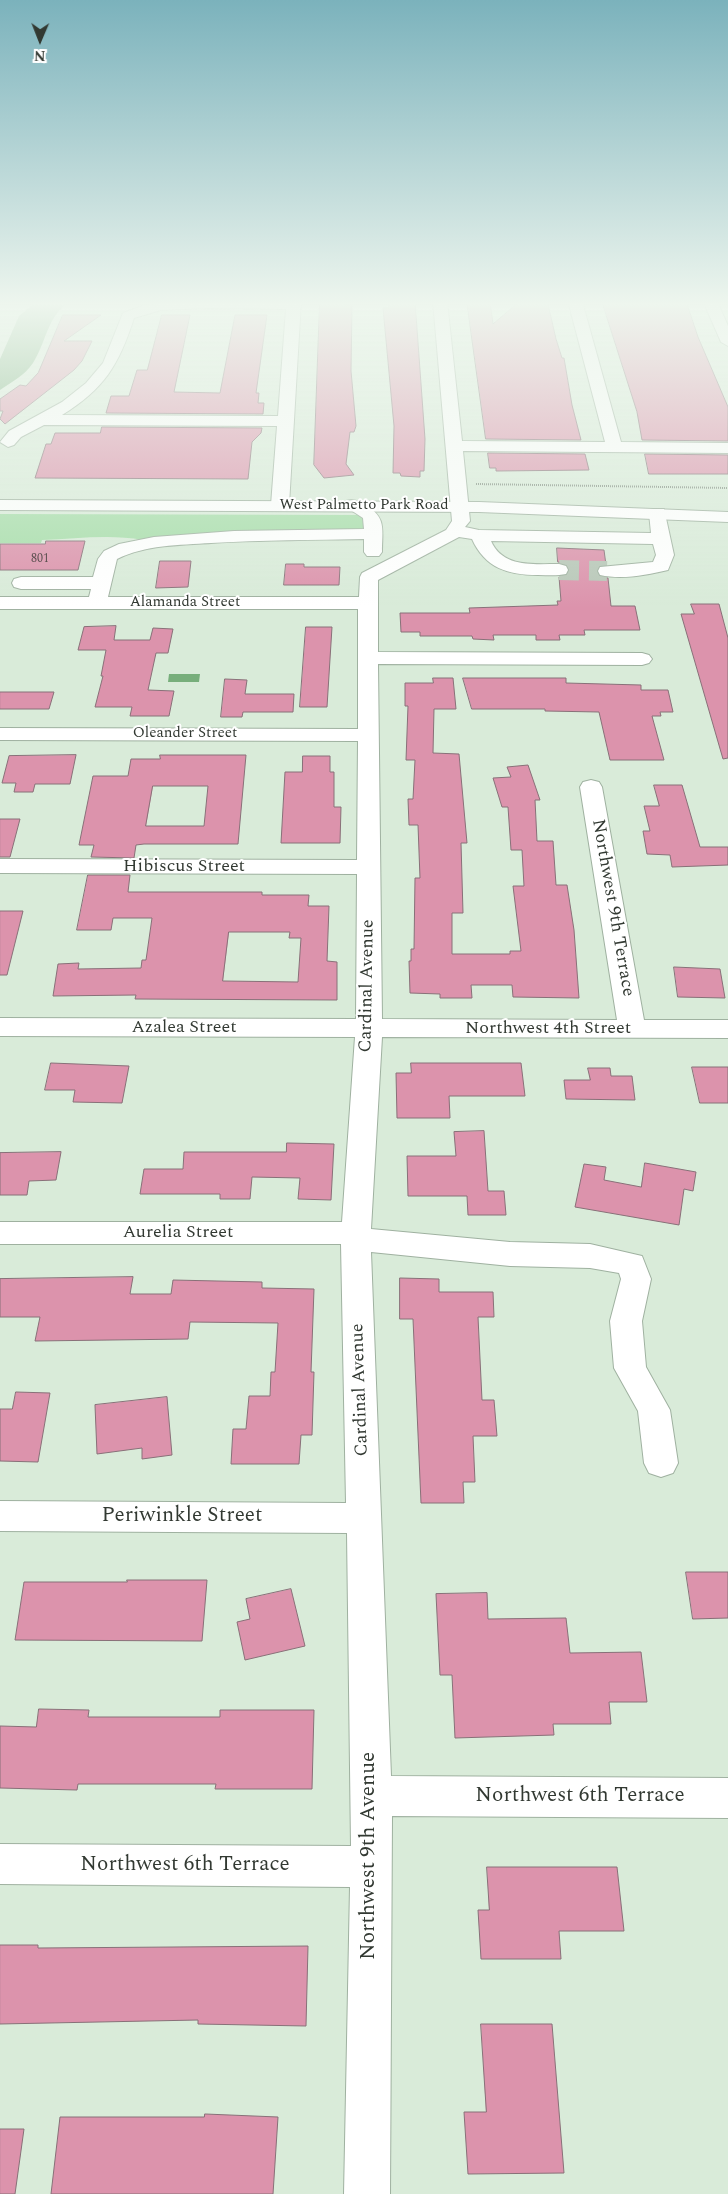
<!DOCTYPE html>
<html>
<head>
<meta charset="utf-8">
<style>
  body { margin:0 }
  #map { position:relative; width:728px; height:2194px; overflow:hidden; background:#d9ebd9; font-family:Spectral,serif }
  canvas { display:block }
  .north { position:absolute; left:15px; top:15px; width:50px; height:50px; -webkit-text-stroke:4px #fff; paint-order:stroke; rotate:181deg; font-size:14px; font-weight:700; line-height:20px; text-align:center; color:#323932 }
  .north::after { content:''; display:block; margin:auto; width:18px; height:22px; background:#323932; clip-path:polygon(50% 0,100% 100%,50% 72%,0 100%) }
</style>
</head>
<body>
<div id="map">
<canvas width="728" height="2194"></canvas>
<div class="north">N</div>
</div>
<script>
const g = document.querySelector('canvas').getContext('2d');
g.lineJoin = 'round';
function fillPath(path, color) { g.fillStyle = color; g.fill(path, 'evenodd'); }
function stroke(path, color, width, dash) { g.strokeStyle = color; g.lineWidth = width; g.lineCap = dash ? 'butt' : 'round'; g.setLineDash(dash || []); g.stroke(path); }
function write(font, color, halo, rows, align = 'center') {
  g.font = font + ' Spectral,serif'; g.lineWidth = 4; g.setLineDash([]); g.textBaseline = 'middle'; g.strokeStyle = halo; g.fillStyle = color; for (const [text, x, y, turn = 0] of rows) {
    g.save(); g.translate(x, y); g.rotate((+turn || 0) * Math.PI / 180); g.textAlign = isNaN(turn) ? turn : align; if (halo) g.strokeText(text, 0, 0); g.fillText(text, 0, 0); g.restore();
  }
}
fillPath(new Path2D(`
  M0 514 358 515H361L369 527 360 529 143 540C109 534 76 539 42 540L41 543H0Z`), '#a7ddaa');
fillPath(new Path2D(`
  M37 301H71C47 315 47 341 33 363 25 375 12 382 0 390V359L19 316Z
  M169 674H200L199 682H168Z`), '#77ae7b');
const building = new Path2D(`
  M320 301H346V305H352L351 371 356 426 354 432H350L346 464 354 475 324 478 314 465Z
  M388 301H415L425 439 424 471H420V477L401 476 400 473H393L394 426 383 308H388Z
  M467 301H490L493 324 520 301 548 304 556 339 562 358H564L572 405 581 440 486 439Z
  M602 301H686L698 337 728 407V441L642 440 637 412Z
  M63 315H101L64 341H92L82 361 74 370 5 424 0 419 3 411H0V399L20 385 26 386 38 373Z
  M162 315H190L174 392 220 393 235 315H267L256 393H259L258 403H264L263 414 106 413 111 396H129L137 370H147Z
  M102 427 262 428 261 433 252 442 248 479 35 478 46 444H51L55 433H100Z
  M488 453 585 454 589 470 496 471V468H490Z
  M645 454 728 455V474H649Z
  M46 541H85L78 570H0V544H45Z
  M557 548 604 550 606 565 598 566 596 572 600 577 608 578 611 606H635L640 630H584L585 635H559L560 640H536V635H493L494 640 473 639 472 636H420V632H401L400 613H470L469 608 558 605 557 601H561L559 577 566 576 570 569 567 564 558 562Z
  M160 561H191L188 587 156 588Z
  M286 564H304V567H340L339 585H284Z
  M691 604H719L728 638V758L723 759 681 614H694Z
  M116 626 114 640H150L153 628 173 629 168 653H156L148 690 174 691 169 716H130L132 707H95L103 676H101L106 650H78L84 627Z
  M306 627H332L327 707H300Z
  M433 678H453L456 709H434L433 753 459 754 467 843H461L463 913H452V954H510V951H521L513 886H524L522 850H511L508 807H502L493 778 511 777 507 767 528 765 540 800H535L537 841H553L556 885H567L574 930 579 998 513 997 512 985H471L472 998H440V994L410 993 409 961H411V949H414L415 878H420L418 825H409L408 799H413L415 760H406L408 706H405V683H433Z
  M463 678H566V683L641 685V690H668L673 712H660L661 716H652L664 760H610L599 712 545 711V709H472Z
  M225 679 247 680 245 694H294L293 712H243L242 717H221Z
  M0 692H54L49 709H0Z
  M76 755 70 784H35L33 792H14L16 783H2L9 756Z
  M160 755H246L238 844H144L136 845 134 858 91 857 94 845H79L93 776H128L131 759H160ZM153 786H208L204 826H146Z
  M303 756H330V772H334V807H341L340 843H281L285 772H302Z
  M654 785H682L700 847H728V865L672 867 670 855 647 854 643 831H650L644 806H659Z
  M0 819H20L10 857H0Z
  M88 875H130L128 892H262V895H309L308 906H329L327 961 337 962V1000L135 999 136 995 53 996 58 964 79 963 78 969 141 968 142 960H146L152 918H113L111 930H77ZM229 932H290L289 938H301L298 982 223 981Z
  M0 911H23L7 975H0Z
  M674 967 720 969 725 998 678 997Z
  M51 1063 129 1066 122 1103 73 1102 75 1090H45Z
  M411 1063H521L525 1096H449L450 1118H397L396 1073H411Z
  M692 1067H728V1103H700Z
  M588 1068H610L611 1076H632L635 1100 566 1099 564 1080H590Z
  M484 1131 488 1191H504L506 1215H468L467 1196H408L407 1156H456L454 1132Z
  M287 1143 334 1144 331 1200 298 1199 300 1178 252 1177 250 1199H220V1194H140L144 1169H183L184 1152H286Z
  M61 1152 56 1180 29 1181 27 1195H0V1153Z
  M645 1163 696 1172 693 1191 684 1189 679 1225 575 1207 584 1164 606 1167 604 1180 641 1187Z
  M133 1277 130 1294H171L173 1280 262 1282V1288L314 1289 311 1372H314L312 1435H301L299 1464H231L233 1429H246L249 1396H270L271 1372H275L278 1323 190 1322 188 1339 35 1341 40 1317H0V1279Z
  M400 1278 439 1279V1292H493L494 1317H478L482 1400H494L497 1436H473L475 1482H463L464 1503H421L413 1319H400Z
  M16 1392 50 1393 38 1462 0 1461V1409H12Z
  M167 1397 172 1455 142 1459V1448L97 1454 95 1405Z
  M686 1572H728V1618L693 1619Z
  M127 1580H207L202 1641 15 1640 24 1582H127Z
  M291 1589 305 1646 245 1660 237 1622 250 1619 246 1599Z
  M487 1593 488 1619 566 1618 570 1653 641 1652 647 1702H609L611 1724H553L554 1735 455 1738 452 1675H440L436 1594Z
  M39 1709 89 1710 88 1717H220V1710H314L312 1789H215L216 1784H78L77 1790 0 1788V1726L36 1727Z
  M487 1867H617L624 1931H559L561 1959H481L478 1910H489Z
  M0 1945H38V1948L308 1946 306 2026 198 2024V2020L0 2024Z
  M481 2024H552L564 2173 468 2174 464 2112H486Z
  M205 2114 278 2117 273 2194H51L60 2117H204Z
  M0 2129H24L15 2194H0Z`);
fillPath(building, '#dc93ac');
stroke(building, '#887078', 1);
stroke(new Path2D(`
  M559 570 607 571`), '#b8c7b8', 20, [20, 10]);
const minor = new Path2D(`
  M177 301H301L289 505 286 509H274L271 505 277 426 44 425 21 437 14 445 8 447 0 442 9 431 62 402 86 383 103 363 123 313 142 306ZM208 308 286 309 278 416 62 415C104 389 119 365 134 318L161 310Z
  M433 301H447L462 441 605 442 568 301H582L621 442 728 443V453L463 451 470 521 465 527 479 530 651 533 649 513 652 509H664L674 555 668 570C647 575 622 580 600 575L598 571 600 567 653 562 656 555 653 544 491 541C503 568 533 564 559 564L566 566 568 570 566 574C557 576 548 575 538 575 508 575 485 568 472 539L459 537 378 580V652L642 653 649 655 652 659 649 663 642 665 378 664 382 1019 617 1020 580 787 583 782 591 780 599 782 602 787 644 1020H728V1038L382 1037 371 1229 510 1242 590 1244 642 1256 651 1279 642 1321 646 1367 670 1410 678 1463 673 1473 661 1477 649 1473 644 1463 638 1411 614 1368 610 1321 621 1279 619 1273 590 1268 510 1266 371 1252 391 1776 728 1778V1818L392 1816 390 2194H344L350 1887 0 1884V1844L351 1846 347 1533 0 1531V1501L346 1503 341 1244H0V1222H342L355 1037 0 1036V1018L356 1019 357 874 0 873V859L357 860 358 741 0 740V728L358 729V609H0V597H89L91 589H21L14 587 12 583 14 579 21 577H93L98 559 104 551 119 544 154 537 234 531 364 529 363 518 343 505 346 501C353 499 358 501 365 505 387 517 382 530 382 552L379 556H367L364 552V539C313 540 262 540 211 543 179 545 145 545 117 559L108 597H359L360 577 362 573 446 530 452 521Z
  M703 301H717L728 326V346L721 342Z`);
const major = new Path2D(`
  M0 500 479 502 728 512V522L479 512 0 510Z`);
stroke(minor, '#9fb1a0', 2);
stroke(major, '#9fb1a0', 2);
stroke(new Path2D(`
  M476 484 728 488`), '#828e82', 2, [1, 1]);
fillPath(minor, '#fff');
fillPath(major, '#fff');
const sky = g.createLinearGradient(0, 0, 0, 608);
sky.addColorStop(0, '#7bb2bc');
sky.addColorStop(0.5, '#eef6ee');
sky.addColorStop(1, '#eef6ee00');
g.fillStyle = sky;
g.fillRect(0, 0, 728, 608);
write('12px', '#5c5050', null, [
  ["801",40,560]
]);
write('15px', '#323932', '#fff', [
  ["West Palmetto Park Road",364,506],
  ["Alamanda Street",185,603],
  ["Oleander Street",185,734]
]);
write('18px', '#323932', '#fff', [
  ["Hibiscus Street",184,867],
  ["Northwest 9th Terrace",612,908,80],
  ["Cardinal Avenue",368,986,-89],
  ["Azalea Street",184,1028],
  ["Northwest 4th Street",548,1029],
  ["Aurelia Street",178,1233],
  ["Cardinal Avenue",361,1390,-92]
]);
write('21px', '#323932', '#fff', [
  ["Periwinkle Street",182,1517],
  ["Northwest 6th Terrace",580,1797],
  ["Northwest 9th Avenue",370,1856,-90],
  ["Northwest 6th Terrace",185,1866]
]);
</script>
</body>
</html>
